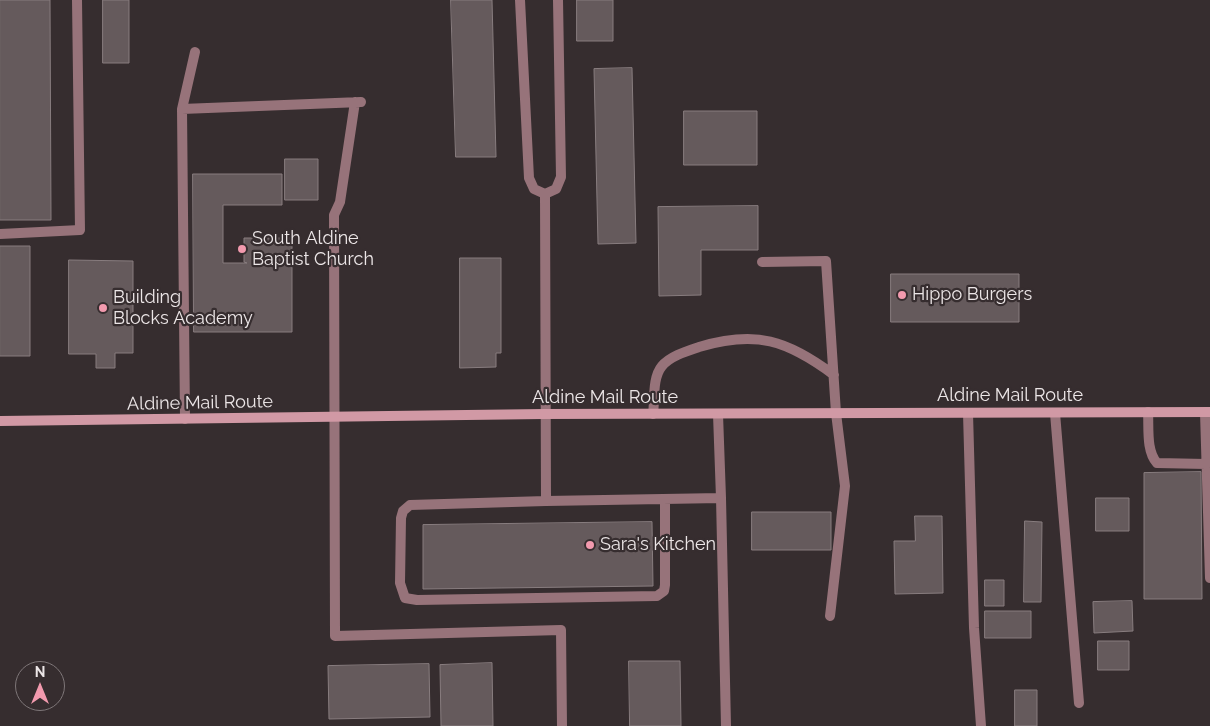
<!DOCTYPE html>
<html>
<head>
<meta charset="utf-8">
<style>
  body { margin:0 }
  #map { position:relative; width:1210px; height:726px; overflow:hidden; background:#362d2f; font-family:Raleway,sans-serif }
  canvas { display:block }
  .north { position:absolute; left:15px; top:661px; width:50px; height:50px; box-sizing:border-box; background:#362d2f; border:1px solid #7f7779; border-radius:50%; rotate:0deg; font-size:14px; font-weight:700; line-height:20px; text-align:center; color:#ece6e7 }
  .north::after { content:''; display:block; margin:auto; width:18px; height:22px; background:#f29aae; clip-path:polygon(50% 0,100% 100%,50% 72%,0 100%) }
</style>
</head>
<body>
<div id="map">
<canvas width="1210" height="726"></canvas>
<div class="north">N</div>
</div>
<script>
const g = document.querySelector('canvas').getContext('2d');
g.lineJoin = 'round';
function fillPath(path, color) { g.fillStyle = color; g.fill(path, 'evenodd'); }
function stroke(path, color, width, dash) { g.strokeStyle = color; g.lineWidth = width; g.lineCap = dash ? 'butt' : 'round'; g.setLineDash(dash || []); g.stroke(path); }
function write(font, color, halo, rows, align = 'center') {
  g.font = font + ' Raleway,sans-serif'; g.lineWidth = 4.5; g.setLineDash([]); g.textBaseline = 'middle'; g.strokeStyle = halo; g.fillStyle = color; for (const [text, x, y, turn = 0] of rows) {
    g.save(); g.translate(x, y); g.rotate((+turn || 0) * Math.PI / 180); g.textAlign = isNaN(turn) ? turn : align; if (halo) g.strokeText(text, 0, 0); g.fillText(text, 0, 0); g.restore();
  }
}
const building = new Path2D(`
  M0 0H50L51 220H0Z
  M103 0H129V63H103Z
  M451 0H492L496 157H456Z
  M577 0H613V41H577Z
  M632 68 636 243 598 244 594 69Z
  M684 111H757V165H684Z
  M285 159H318V200H285Z
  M193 174H282V205H223V263H247L244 262V238H292V332H194Z
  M758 206V250H701V295L659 296 658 207Z
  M0 246H30V356H0Z
  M460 258H501V353H496V367L460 368Z
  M69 260 133 261V353H115V368H96V354H69Z
  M891 274H1019V322H891Z
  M1201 472 1202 599H1144V473Z
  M1096 498H1129V531H1096Z
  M752 512H831V550H752Z
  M915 516H942L943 593 895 594 894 541H915Z
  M1025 521 1042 522 1041 602H1024Z
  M652 522 653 586 423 589V525Z
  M985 580H1004V606H985Z
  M1132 601 1133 631 1094 633 1093 602Z
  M985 611H1031V638H985Z
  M1098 641H1129V670H1098Z
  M629 661H680L681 726H630Z
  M492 663 493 726H441L440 665Z
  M429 664 430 717 329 719 328 666Z
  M1015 690H1037V726H1015Z`);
fillPath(building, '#655a5c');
stroke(building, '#887d7f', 1);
stroke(new Path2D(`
  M520 0 529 178 534 189 545 194 556 189 561 177 558 0
  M355 102 340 202 334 215 335 636 561 630 562 726
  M182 109 361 102
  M545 194 546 501 721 498 718 414
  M0 234 80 230 77 0
  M762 262 826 261 836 413 845 486 830 616
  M1148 412C1149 428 1146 451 1157 463L1206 464
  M1205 412 1210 578
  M968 413 974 628 981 726
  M1055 413 1079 703
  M653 414C655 400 652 378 662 366 670 356 687 351 699 347 756 330 787 340 834 375
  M185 419 182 109 195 52
  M721 498 726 726
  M546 501 410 505 403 511 401 518 400 583 405 598 417 600 657 596 664 591 665 585V499`), '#97737a', 10);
stroke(new Path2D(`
  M0 421 544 414 1210 412`), '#d199a5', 10);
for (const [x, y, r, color] of [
  [242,249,5,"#f29aae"],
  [902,295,5,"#f29aae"],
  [103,308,5,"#f29aae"],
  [590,545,5,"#f29aae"]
]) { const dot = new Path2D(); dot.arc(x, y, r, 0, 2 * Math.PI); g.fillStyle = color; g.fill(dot); stroke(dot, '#362d2f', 2); }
write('18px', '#ece6e7', '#362d2f', [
  ["South Aldine",252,239],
  ["Baptist Church",252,260],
  ["Hippo Burgers",912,295],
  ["Building",113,298],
  ["Blocks Academy",113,319],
  ["Sara's Kitchen",600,545]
], 'left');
write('18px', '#ece6e7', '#362d2f', [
  ["Aldine Mail Route",1010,396],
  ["Aldine Mail Route",605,398],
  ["Aldine Mail Route",200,403,-1]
]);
</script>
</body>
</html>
